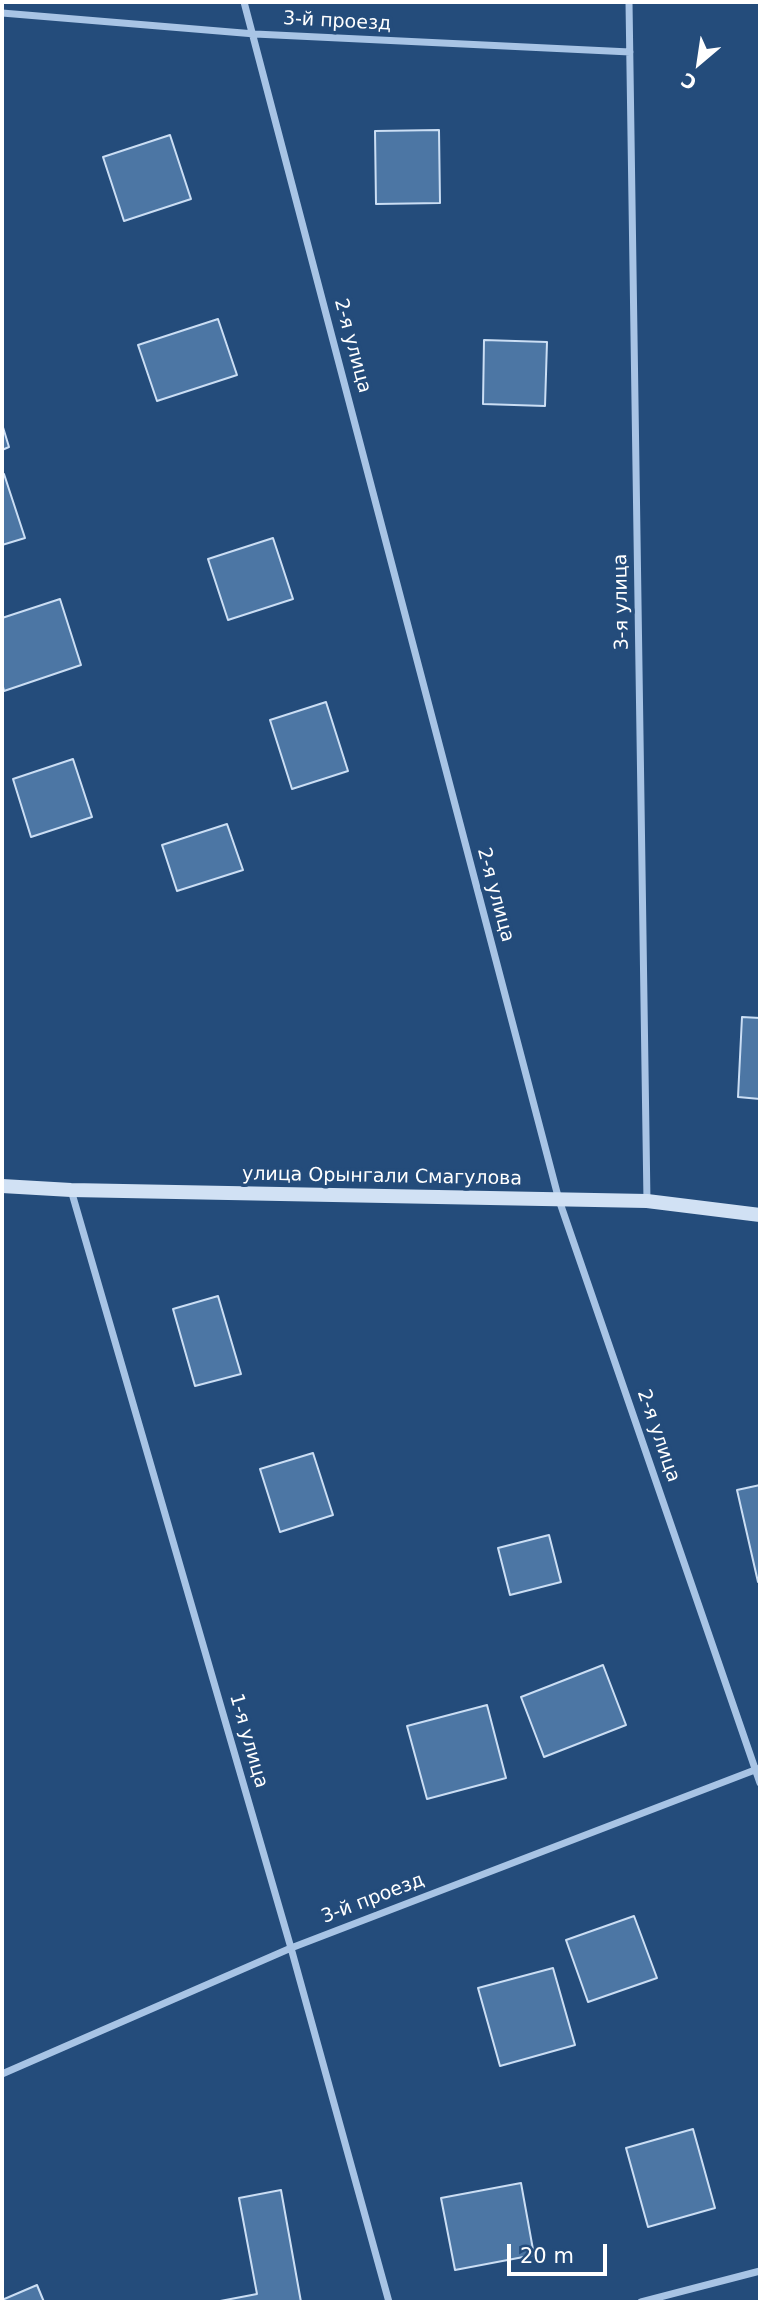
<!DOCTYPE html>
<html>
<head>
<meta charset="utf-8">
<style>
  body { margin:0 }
  #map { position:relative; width:762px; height:2304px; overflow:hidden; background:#244c7b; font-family:"DejaVu Sans",sans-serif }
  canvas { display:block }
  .frame { position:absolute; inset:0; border:4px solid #fff; pointer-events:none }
  .north { position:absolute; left:664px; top:28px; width:70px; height:70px; -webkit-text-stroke:5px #244c7b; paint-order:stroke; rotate:209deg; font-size:19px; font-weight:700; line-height:28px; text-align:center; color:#fff }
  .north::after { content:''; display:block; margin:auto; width:24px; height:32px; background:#fff; clip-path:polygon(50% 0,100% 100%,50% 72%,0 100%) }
  .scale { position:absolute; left:507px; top:2244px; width:100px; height:32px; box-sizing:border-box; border:4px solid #fff; border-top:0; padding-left:9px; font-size:21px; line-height:24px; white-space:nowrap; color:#fff; -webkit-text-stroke:5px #244c7b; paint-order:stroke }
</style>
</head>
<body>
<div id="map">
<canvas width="762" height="2304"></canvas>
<div class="frame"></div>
<div class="north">С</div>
<div class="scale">20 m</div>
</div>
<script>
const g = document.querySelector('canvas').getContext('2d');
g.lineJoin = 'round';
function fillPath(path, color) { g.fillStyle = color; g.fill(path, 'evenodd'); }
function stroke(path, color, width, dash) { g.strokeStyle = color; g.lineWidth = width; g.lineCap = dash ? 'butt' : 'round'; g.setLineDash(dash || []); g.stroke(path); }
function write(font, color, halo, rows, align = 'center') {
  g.font = font + ' "DejaVu Sans",sans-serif'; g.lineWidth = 7; g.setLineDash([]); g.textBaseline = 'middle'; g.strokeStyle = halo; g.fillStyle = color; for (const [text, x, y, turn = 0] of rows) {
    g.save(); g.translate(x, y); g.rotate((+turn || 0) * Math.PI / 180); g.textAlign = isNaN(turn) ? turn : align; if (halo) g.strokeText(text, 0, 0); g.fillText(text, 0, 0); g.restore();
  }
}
const building = new Path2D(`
  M439 130 440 203 376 204 375 131Z
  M170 135 191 199 124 221 103 157Z
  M218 319 237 375 157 401 138 345Z
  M484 340 547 342 545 406 483 404Z
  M2 424 9 447 2 450Z
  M4 474 25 538 2 545V475Z
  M273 538 293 599 228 620 208 559Z
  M60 599 81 665 4 691 2 683V618Z
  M326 702 348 771 292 789 270 720Z
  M73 759 92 817 31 837 13 779Z
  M227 824 243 870 177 891 162 845Z
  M742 1017 760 1018V1099L738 1097Z
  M218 1296 241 1374 195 1386 173 1309Z
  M313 1453 333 1515 280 1532 260 1469Z
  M760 1485V1582H758L737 1490Z
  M549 1535 561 1582 510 1595 498 1548Z
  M603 1665 626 1725 544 1757 521 1697Z
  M487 1705 506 1778 427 1799 407 1726Z
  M634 1916 657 1978 588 2002 566 1940Z
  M553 1968 575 2045 500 2066 478 1988Z
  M693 2129 715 2208 648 2227 626 2148Z
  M521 2183 534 2255 455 2270 441 2198Z
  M281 2190 301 2302H215L257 2294 239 2198Z
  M37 2285 44 2302H2V2300Z`);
fillPath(building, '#4c76a4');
stroke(building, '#cbdef4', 2);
stroke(new Path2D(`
  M244 2 559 1200 760 1783
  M629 2 647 1201
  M2 13 255 34 630 52
  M71 1190 291 1948 389 2302
  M2 2074 291 1948 760 1768
  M641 2302 760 2271`), '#a8c4e5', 7);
stroke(new Path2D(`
  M2 1186 71 1190 647 1201 760 1215`), '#d1e1f4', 14);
write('19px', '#fff', '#244c7b', [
  ["3-й проезд",337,22,3],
  ["2-я улица",352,346,75],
  ["3-я улица",622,602,-91],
  ["2-я улица",495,895,75],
  ["улица Орынгали Смагулова",382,1177,1],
  ["2-я улица",658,1436,71],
  ["1-я улица",248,1741,74],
  ["3-й проезд",373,1899,-21]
]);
</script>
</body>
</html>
